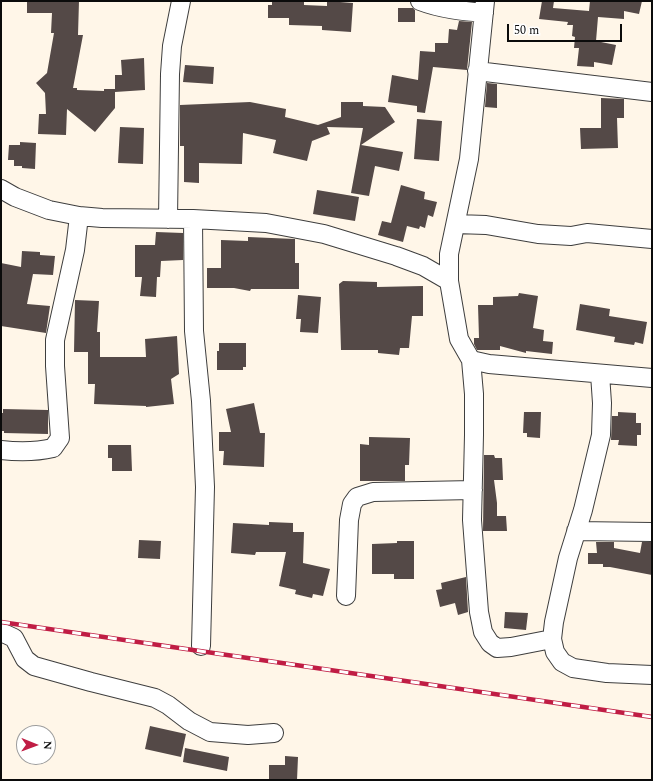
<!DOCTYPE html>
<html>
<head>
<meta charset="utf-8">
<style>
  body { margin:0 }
  #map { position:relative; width:653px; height:781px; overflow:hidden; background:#fff6e8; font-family:Spectral,serif }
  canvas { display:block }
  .frame { position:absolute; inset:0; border:2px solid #0b0b0b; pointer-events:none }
  .north { position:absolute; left:16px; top:725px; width:40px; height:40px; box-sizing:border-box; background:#fff; border:1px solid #9d9d9d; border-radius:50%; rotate:91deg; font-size:11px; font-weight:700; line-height:16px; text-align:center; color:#0b0b0b }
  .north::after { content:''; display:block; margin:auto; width:14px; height:18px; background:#c01d44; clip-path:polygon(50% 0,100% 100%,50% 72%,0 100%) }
  .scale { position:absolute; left:507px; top:24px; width:115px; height:18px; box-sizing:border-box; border:2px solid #0b0b0b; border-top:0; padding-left:5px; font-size:12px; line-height:14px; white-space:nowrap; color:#0b0b0b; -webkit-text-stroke:3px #fff; paint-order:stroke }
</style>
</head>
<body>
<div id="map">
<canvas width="653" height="781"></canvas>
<div class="frame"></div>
<div class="north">N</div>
<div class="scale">50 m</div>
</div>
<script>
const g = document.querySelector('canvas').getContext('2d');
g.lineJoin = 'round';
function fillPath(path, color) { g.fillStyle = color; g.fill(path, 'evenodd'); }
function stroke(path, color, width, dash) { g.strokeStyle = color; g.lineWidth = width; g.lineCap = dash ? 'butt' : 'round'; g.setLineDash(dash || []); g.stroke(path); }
fillPath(new Path2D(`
  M27 1H79L78 35H83L73 88H77V90L104 91V89H115V75H122L121 60 144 58 145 90 115 92V108L95 132 67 109 66 135 38 134 39 114H46L45 93 36 83 47 73 54 33H51L52 13H27Z
  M272 1H304V5L327 6V1L353 3 351 32 322 30V26L289 25V18H268V5H272Z
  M542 1H554L553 8 589 11 590 1H642L639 14 624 11V19L598 17 596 41 616 45 612 65 594 62V67L577 66 579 48H574L575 37 572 36 573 25H567L568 22 539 19Z
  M398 8H413L415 10V22H398Z
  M459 21 472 22 467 70 433 67 425 113 417 112V106L388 102 392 75 418 80 420 51 435 52V43H448L449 29 457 30Z
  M185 65 214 67 213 84 183 82Z
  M487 83 497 84V108L485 107Z
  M601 98 624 99V118H617L618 148 581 149 580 128H601Z
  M250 102 286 109 285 117 318 125 341 117V102H363V106L385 107 395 122 361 145 403 152 399 171 375 166 369 196 351 193 363 128 327 127 330 134 312 141 307 161 273 153 276 140 243 133 242 164 199 163V183L184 182V146H180V105Z
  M417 119 442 121 439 161 414 159Z
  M120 127 144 128 143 164 118 163Z
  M20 142 36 143 35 169 22 168V166H14V160H8L9 145H20Z
  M401 185 425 192 424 199 437 202 433 217 428 215 425 228 420 226 419 229 407 226 403 242 378 235 382 221 391 223Z
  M317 190 359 197 355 221 313 214Z
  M156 232 183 233V260L161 261 160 277H157L156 297 140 296 142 277H135V245H155Z
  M248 237 295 239V263H299V289H251L250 291 234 288H207V268H221V240L248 241Z
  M22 251 40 252V255L55 256 53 275 33 274 27 304 50 306 46 333 1 326V263L21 267Z
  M343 281 377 282V287L423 286V316H412L409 348H400L399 355 378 353V350H341L339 284Z
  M519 293 538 296 533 328 544 330 543 341 553 342 552 354 526 351V353L500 346V350H477L474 344V338H479L478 305H493V297L518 296Z
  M298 295 321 297 318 333 300 332 301 319H296Z
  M75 300 99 301 97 332H100V357H146L145 339 177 336 179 374 171 379 174 404 146 407V406L94 404 95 384H88V352H74Z
  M580 304 610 309 609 316 647 322 643 344 635 342 634 345 614 342 615 337 576 330Z
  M219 343H246V367H243V370H217V351H219Z
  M254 403 260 433H265L264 467 223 465 224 451H219V432H231L226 409Z
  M3 409 48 410V434L4 433V431H1V413H3Z
  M524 412H541L540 438 527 437V433H523Z
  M618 412 636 413V423H641V435H637V446L618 445 619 440H611L612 416H618Z
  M369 437 410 438 409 465H405V481H360V444L369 445Z
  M108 445H131L132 471H112V458H108Z
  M484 455H494L495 458H502L503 480H494L497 503V516H506L507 531H483Z
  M269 522 293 523V532H304L303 563 330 569 323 596 313 594 312 598 295 594 296 590 279 586 286 552H256L255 555 231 553 233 523 269 525Z
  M139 540 161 541 160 559 138 558Z
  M397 541H414V579H394V574H372V544L397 543Z
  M596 542H614V548L640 553 642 542H652V575L610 567H603V564H588V553H597Z
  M466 577 468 612 458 615 455 603 440 607 436 590 442 589 441 583Z
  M505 612 528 613 526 630 504 628Z
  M150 726 186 734 181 757 145 749Z
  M185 748 229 757 227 771 183 762Z
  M285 756 298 757 297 780H269V765H285Z`), '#544947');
const street = new Path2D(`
  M420 1C441 9 462 11 484 13
  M485 1 469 159 449 254V281L459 339 471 360 489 364 652 378
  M477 71 652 92
  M1 189 15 197 49 210 79 216 102 218 193 219 266 223 324 234 396 256 423 266 449 281
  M168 219 170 74 172 46 181 1
  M193 219 194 331 201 401 205 487 201 646
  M456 224 486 225 538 234 571 236 587 233 652 239
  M471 360 474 394V435L472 520 479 612 483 632 490 643 497 648 511 647 552 639
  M600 374 602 403 601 435 583 510 568 558 554 622 552 639 555 652 562 662 573 668 607 673 652 675
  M1 450C19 452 36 452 53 448L60 438 55 366V340L75 250 79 216
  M576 531 652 532
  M346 596 349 520 352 504 357 497 373 492 473 490
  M1 632 14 638 25 659 34 666 91 682 155 698 168 705 189 721 210 732 248 735 274 733`);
stroke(street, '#3e3e3e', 20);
stroke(street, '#fff', 18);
const rail = new Path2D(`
  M1 622 652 717`);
stroke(rail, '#c01d44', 4.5);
stroke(rail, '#fff', 3, [9]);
</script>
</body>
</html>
